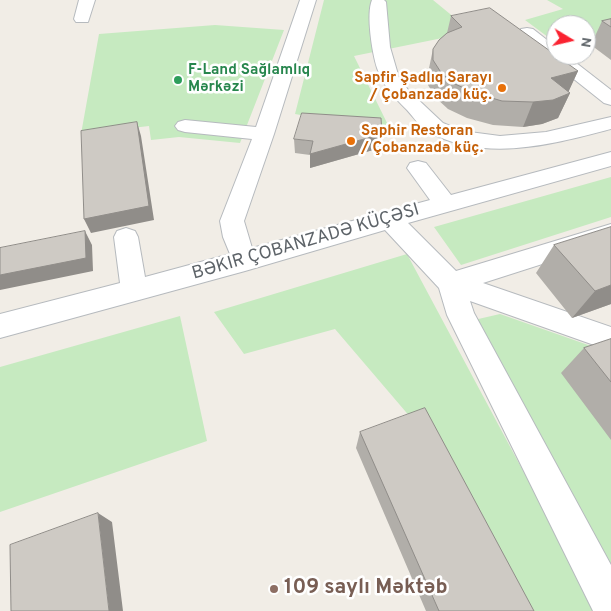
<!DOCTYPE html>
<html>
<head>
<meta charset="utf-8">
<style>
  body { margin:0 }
  #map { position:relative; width:611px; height:611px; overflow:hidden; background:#f1ede6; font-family:Overpass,sans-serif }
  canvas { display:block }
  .north { position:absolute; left:546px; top:15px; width:50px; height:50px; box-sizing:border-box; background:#fff; border:1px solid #bec1c3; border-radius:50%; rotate:99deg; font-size:14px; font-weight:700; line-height:20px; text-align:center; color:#5d6368 }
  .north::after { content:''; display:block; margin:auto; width:18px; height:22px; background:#fa2331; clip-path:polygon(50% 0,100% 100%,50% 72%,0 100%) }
</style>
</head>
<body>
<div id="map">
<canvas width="611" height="611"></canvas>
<div class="north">N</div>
</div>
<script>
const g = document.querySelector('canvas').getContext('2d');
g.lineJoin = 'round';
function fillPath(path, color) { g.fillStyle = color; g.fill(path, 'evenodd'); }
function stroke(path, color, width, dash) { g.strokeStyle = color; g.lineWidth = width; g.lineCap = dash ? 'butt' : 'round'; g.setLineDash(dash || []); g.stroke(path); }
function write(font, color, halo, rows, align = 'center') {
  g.font = font + ' Overpass,sans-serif'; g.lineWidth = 5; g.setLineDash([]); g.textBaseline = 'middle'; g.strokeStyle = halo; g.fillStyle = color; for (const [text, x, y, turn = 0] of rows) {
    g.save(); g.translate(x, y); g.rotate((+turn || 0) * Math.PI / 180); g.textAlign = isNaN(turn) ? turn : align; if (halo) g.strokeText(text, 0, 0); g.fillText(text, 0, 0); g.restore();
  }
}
fillPath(new Path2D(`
  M324 0H433L472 32 354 56 391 131 295 114Z
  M547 0H611V32L586 38V25H556V43L525 20 563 9Z
  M215 25 284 30 240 143 179 137 151 140 149 126 81 134 99 34Z
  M611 177V217L461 265 434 227Z
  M407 254 598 611H512L417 425 335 329 244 354 214 312Z
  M500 314 611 353V570L474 320Z
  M180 316 207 441 0 512V367Z`), '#c6eac0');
const minor = new Path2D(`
  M79 0H95L88 22H76L74 19Z
  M300 0H316L274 134 244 221 252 248 430 200 407 168 410 163 418 161 426 163 451 195 611 152V166L408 223 456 271 611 224V242L483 283 611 327V351L470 301 474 313 611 565V611H593L447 315 439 288 385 230 245 271 0 338V314L120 283 114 237 117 231 126 228 135 231 138 237 145 277 230 254 223 237 220 221 252 139 185 132 178 130 175 126 178 122 185 120 256 127Z
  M372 0H384L386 2 390 47 399 78 409 91 443 123 462 131 500 136 546 132 611 117V129C553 144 486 163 429 132 420 127 414 118 407 110 394 97 383 86 377 68 372 52 366 14 372 0Z
  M527 28 533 29 556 47V55H566L611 90V105L604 103 521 37 519 33 521 29Z`);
stroke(minor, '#b6babe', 2);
fillPath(minor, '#fff');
fillPath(new Path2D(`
  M451 16 578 71 568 92 570 93 558 118 542 124 523 127 493 125 467 118 448 109 436 98 428 85V73L433 49 447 33Z
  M611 19V60L591 45 602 21Z
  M294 139 380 148 310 168V155L295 153Z
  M611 227V304L572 318 536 273 554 245Z
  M611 339V440L561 373 584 348Z
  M360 432 534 611H426L356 448Z`), '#b1aea9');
fillPath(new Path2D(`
  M578 71 567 95 570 93 558 118 542 124 523 127 533 102 551 78Z
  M137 122 141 136 154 220 91 233 84 219Z
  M382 134 380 148 310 168V154Z
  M85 231 92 245 93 271 0 290V275Z
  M611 285V304L572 318 595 291Z
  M98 513 112 522 123 611H109Z`), '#908d89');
const building = new Path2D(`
  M490 8 578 71 551 78 570 93 553 100 533 102 502 101 475 93 455 84 442 74 433 60V49L439 40 447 33 462 27 451 16Z
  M611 19V27L602 21Z
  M302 113 381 118 382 134 310 154 313 141 294 139Z
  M137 122 149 206 84 219 81 131Z
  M611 227V285L595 291 554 245Z
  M85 231 86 258 0 275V248Z
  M611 339V382L584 348Z
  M425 408 534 611H439L360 432Z
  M98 513 109 611H11L10 545Z`);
fillPath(building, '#cecac4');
stroke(building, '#908d89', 1);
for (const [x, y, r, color] of [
  [178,80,5,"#2e9e5b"],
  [502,88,5,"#e8710a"],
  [351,141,5,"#e8710a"],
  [274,589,5,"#8d6e63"]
]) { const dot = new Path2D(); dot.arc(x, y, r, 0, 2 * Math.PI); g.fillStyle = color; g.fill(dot); stroke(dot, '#fff', 2); }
write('bold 15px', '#27864d', '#fff', [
  ["F-Land Sağlamlıq",188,71],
  ["Mərkəzi",188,88]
], 'left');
write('bold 15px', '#c56008', '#fff', [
  ["Sapfir Şadlıq Sarayı",492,79],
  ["/ Çobanzadə küç.",492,96],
  ["Saphir Restoran",361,132,"left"],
  ["/ Çobanzadə küç.",361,149,"left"]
], 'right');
write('18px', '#5d6368', '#fff', [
  ["BƏKIR ÇOBANZADƏ KÜÇƏSI",306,243,-16]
]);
write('bold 21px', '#785e54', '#fff', [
  ["109 saylı Məktəb",284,589]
], 'left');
</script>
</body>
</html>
